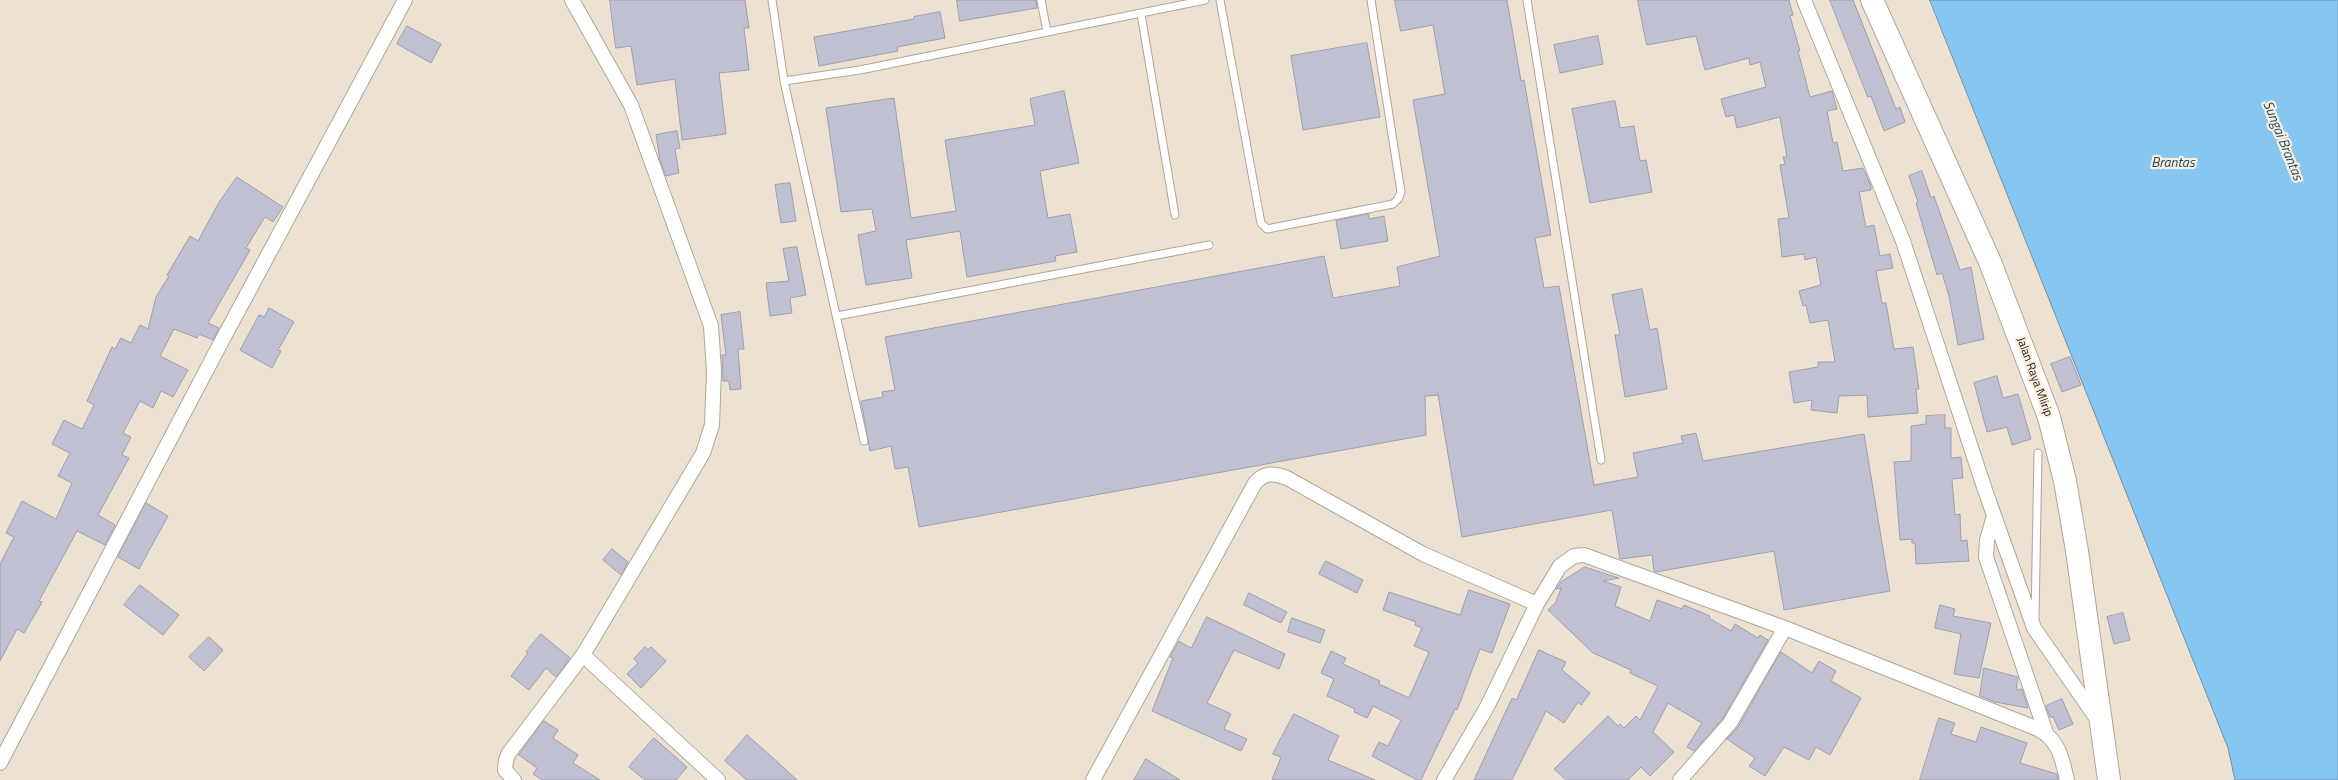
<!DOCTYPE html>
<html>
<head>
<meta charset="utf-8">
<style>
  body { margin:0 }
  canvas { display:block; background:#ede1d2 }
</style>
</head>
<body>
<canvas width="2338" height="780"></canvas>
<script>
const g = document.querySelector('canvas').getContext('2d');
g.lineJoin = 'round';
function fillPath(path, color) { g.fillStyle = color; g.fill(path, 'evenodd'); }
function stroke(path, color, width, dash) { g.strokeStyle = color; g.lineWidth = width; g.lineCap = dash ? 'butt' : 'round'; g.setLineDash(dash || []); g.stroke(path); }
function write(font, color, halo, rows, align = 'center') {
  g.font = font + ' "Titillium Web",sans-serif'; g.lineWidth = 4.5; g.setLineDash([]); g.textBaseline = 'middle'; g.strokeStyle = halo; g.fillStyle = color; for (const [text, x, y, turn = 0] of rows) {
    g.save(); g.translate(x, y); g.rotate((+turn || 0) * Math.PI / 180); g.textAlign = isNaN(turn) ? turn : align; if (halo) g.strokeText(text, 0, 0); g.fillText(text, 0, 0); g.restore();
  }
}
const water = new Path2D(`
  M1930 0H2338V780H2235L2228 748Z`);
fillPath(water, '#87c6f0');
stroke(water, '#6792ad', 1);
const building = new Path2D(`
  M610 0H745L749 28H744L749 70 719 73 726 134 682 140 675 79 637 85 631 46 616 48Z
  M957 0H1036L1037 8 960 21Z
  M1395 0H1507L1521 81 1524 80 1551 235 1535 238 1544 288 1559 286 1594 485 1638 477 1633 453 1683 443 1681 436 1696 433 1703 461 1864 434 1890 591 1784 610 1774 551 1656 572 1654 571 1652 555 1620 559 1612 510 1462 537 1438 395 1425 396 1426 435 919 527 908 467 895 469 891 446 870 451 861 401 883 397 882 392 895 390 885 337 1324 256 1333 298 1400 286 1397 267 1440 256 1413 100 1445 94 1433 25 1401 31Z
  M1638 0H1789L1793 15 1790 16 1800 51H1798L1810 97 1832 91 1837 109 1827 111 1833 143 1837 142 1843 171 1863 168 1871 186V190L1859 192 1866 227 1874 225 1880 256 1890 254 1893 268 1876 271 1882 303H1886L1894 349 1913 347 1919 389H1916L1918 413 1868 417 1867 395 1839 396 1837 413 1811 410 1812 400 1794 403 1789 372 1818 367V362H1835L1828 320 1810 323 1806 305 1803 306 1799 291 1821 285 1816 257 1805 260 1804 254 1782 257 1778 219 1789 218 1780 165 1785 164 1783 157H1787L1780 117 1737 128 1734 115 1726 117 1721 99 1766 87 1760 62 1750 65 1749 58 1705 70 1696 36 1647 45Z
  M1830 0H1853L1896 109 1900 107 1905 122 1884 131 1871 96 1868 97Z
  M940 12 945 38 897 47 898 51 819 66 814 37 914 19V17Z
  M407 26 441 44 431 63 397 44Z
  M1598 36 1603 64 1560 73 1554 45Z
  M1367 43 1380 117 1303 130 1291 56Z
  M1064 91 1079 163 1040 171 1048 218 1070 214 1077 252 1055 256 1056 261 967 277 960 231 906 240 912 278 866 285 858 235 876 231 872 209 841 212 826 108 894 98 911 218 956 211 945 140 1035 125 1030 99Z
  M1615 101 1620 128 1634 126 1640 161 1646 160 1652 192 1590 203 1572 109Z
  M677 131 680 148 675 149 679 173 666 176 660 160 656 135Z
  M1922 171 1931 198 1934 196 1960 270 1971 267 1984 339 1958 345 1949 296 1942 273 1937 275 1916 203 1918 202 1909 176Z
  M237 177 283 207 273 222 265 217 246 248 250 250 208 323 219 328 213 340 199 334 197 338 174 329 160 356 188 370 173 397 161 391 153 408 140 401 123 433 131 437 122 455 129 458 98 515 115 525 105 545 77 531 39 601 42 602 24 633 17 629 0 661V564L14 537 6 533 22 501 56 519 72 483 58 476 70 453 52 444 64 420 82 429 94 405 87 401 112 347 115 349 121 338 131 343 140 325 148 329 156 297 169 276 167 275 190 236 198 241 218 204Z
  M790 183 796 221 781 223 775 185Z
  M1369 214V219L1384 216 1388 241 1341 249 1336 221Z
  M797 247 806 295 790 298 792 313 770 316 766 283 789 281 783 249Z
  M1642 289 1650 330 1657 328 1667 389 1625 397 1615 335H1620L1612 295Z
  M269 308 294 322 278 350 281 351 272 368 240 350 259 315 264 317Z
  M740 312 744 349H738L741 389 730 390 729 381H723L722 355H726L721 315Z
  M2070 357 2081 385 2062 392 2051 364Z
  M1997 376 2003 398 2018 394 2031 439 2012 445 2007 427 1987 432 1974 383Z
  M1945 415V428H1951V458L1961 457 1963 478 1952 479 1955 515 1960 514 1961 541 1967 540 1969 561 1916 564 1915 543H1912V539L1900 540 1894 462 1911 461V426L1926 424V416Z
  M146 503 168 516 139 569 118 557Z
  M612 549 628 562 621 575 603 560Z
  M1326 561 1363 580 1357 593 1319 574Z
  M1585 567 1619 578 1603 581 1621 587 1615 606 1650 621 1657 600 1682 609 1684 605 1710 616 1709 618 1731 631 1735 624 1758 638 1760 635 1768 640 1723 718 1694 751 1687 747 1702 723 1668 703 1653 732 1674 752 1650 776 1641 767 1628 780H1566L1554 769 1608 716 1618 726 1620 724 1624 728 1636 716 1640 720 1658 686 1630 673 1631 670 1593 653 1548 610 1556 602 1561 588 1556 589 1561 582Z
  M140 585 179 615 163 635 124 605Z
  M1469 590 1510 604 1492 653 1480 649 1457 710 1455 709 1421 780H1417L1372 756 1379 742 1388 746 1401 720 1373 706 1367 718 1354 712 1355 709 1327 696 1334 679 1321 673 1331 651 1346 658 1343 664 1380 681 1379 684 1409 698 1429 652 1414 646 1422 628 1415 625 1416 622 1383 610 1389 592 1460 615Z
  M1249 593 1287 612 1281 623 1244 605Z
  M1940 605 1955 609 1953 616 1991 623 1979 678 1954 674 1961 634 1935 628Z
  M2123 613 2130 640 2114 644 2107 617Z
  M1207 617 1285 654 1279 669 1234 650 1207 703 1231 714 1224 729 1247 739 1241 751 1152 711 1173 658 1170 657 1179 641 1191 648Z
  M1292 618 1325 630 1320 643 1288 632Z
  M541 634 570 658 556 677 546 668 529 690 511 676 528 653 526 652Z
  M209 637 223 650 204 671 189 657Z
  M645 647 648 650 651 647 666 661 641 688 627 674 638 663 634 659Z
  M1539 650 1566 662 1562 670 1590 693 1581 705 1578 702 1564 723 1546 711 1512 780H1474L1512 698 1516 700Z
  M1781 652 1812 673 1819 661 1836 671 1831 681 1861 698 1830 755 1816 747 1809 760 1784 747 1765 776 1749 766 1755 758 1727 739 1738 727Z
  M1984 668 2018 677 2016 690 2022 689 2028 708 1995 702 1980 696Z
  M2062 699 2073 724 2059 730 2053 717H2050L2046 706Z
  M1294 714 1339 736 1328 760 1375 780H1272L1281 757 1273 754Z
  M1939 718 1955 723 1951 734 1976 742 1981 727 2027 743 2020 763 2057 774 2058 780H1920Z
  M544 721 558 730 553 738 578 755 573 763 600 780H542L533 774 537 768 519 755Z
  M747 735 772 757 797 780H747L725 761Z
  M654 738 687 767 676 780H645L629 767Z
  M1146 759 1180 780H1134Z`);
fillPath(building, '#bfc0d2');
stroke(building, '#9d9eaf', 1);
const lane = new Path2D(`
  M772 0 784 81 864 441
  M1041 0 1047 32
  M1220 0 1261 223 1267 229 1393 204 1398 199 1401 192 1371 0
  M1527 0 1601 460
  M1141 14 1175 215
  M784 81 860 70 1205 0
  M837 316 1209 245
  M2035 618 2038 453`);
const street = new Path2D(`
  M572 0 631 105 711 326 714 371 712 425 703 453 583 655
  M1804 0 1903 241 1985 490 2034 628 2097 719
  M1994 516 1987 540 1986 557 2046 733
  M0 763 217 350 405 0
  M514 780 505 770 506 760 509 753 583 655 718 780
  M1093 780 1255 483C1265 472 1274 473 1287 478L1423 554 1537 604
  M1444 780 1487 707 1537 604 1560 566 1574 556 1584 555 1785 628 2038 729C2059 740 2062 758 2067 780
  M1680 780 1730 723 1785 628`);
const primary = new Path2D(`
  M1872 0 1990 262 2049 417 2065 481 2077 551 2109 780`);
stroke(lane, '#b1a697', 9);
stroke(street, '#b1a697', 16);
stroke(primary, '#b1a697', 24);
stroke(lane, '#fff', 7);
stroke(street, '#fff', 14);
stroke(primary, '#fff', 22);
write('12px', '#1b1711', '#fbefdf', [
  ["Jalan Raya Mlirip",2034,377,70]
]);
write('italic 14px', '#194966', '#fbefdf', [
  ["Sungai Brantas",2282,141,68],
  ["Brantas",2173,164]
]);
</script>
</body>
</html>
